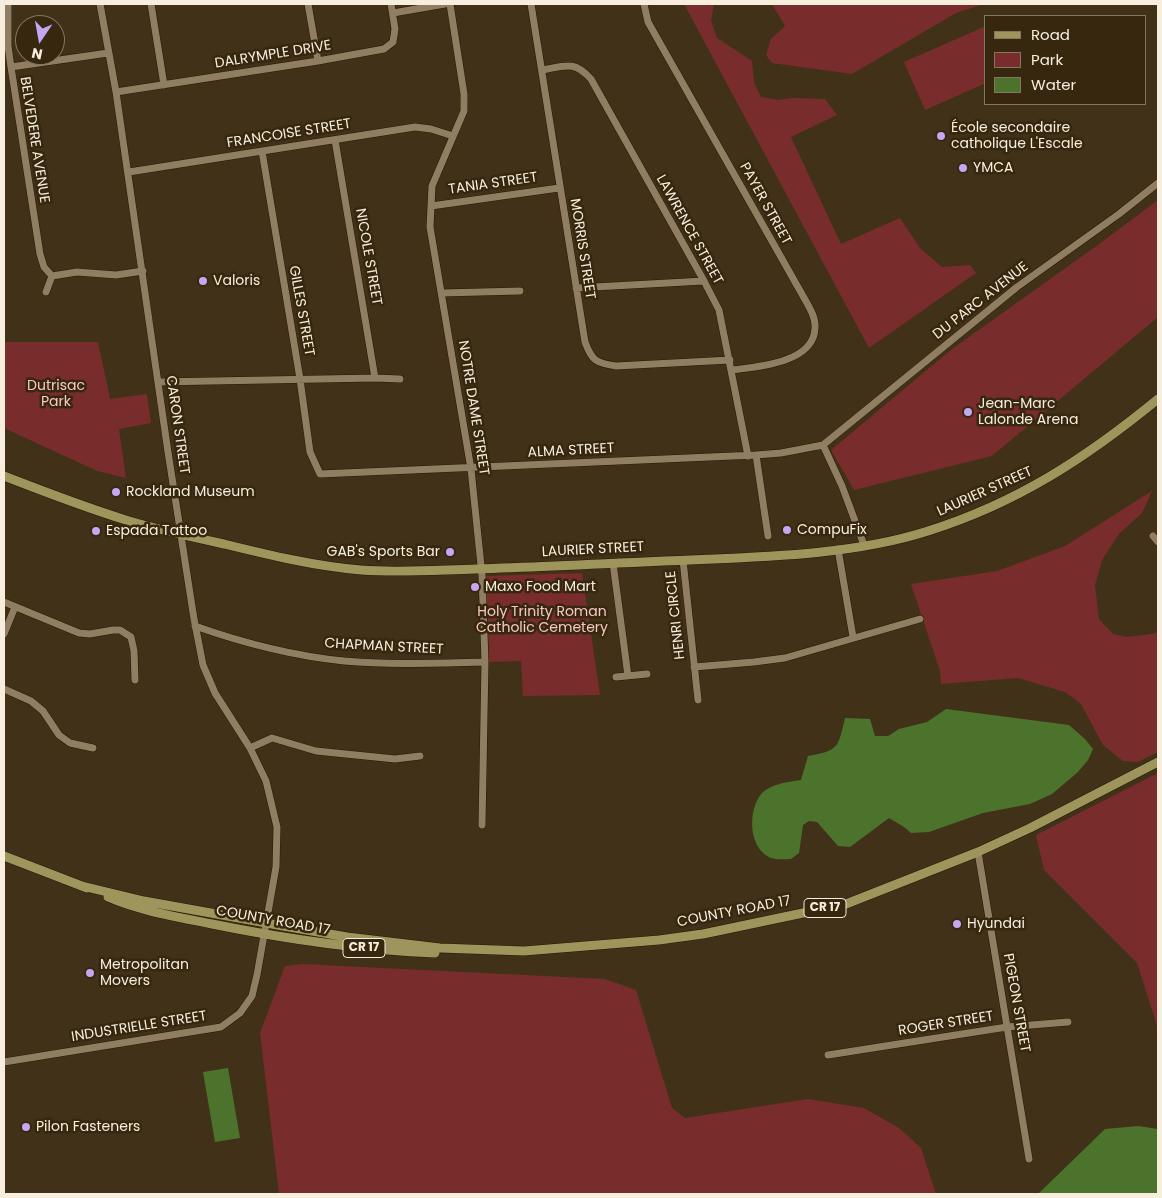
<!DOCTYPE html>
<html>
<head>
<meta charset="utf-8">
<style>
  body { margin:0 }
  #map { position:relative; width:1162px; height:1198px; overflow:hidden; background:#413118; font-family:Poppins,sans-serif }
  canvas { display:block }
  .frame { position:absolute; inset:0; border:5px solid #f7eede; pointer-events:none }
  .legend { position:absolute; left:984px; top:15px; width:162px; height:90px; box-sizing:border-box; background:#36270e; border:1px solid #837761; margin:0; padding:6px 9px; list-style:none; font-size:15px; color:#f7eede }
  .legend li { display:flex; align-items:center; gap:10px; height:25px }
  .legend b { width:25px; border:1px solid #837761 }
  .north { position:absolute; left:15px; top:15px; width:50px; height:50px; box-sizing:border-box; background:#36270e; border:1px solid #837761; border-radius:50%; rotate:192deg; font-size:14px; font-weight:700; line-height:20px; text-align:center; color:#f7eede }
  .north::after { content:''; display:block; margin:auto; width:18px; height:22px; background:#c3a7f2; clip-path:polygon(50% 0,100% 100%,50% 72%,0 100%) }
</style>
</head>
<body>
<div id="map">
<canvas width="1162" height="1198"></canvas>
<div class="frame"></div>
<ul class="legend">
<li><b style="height:6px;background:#9e955c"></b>Road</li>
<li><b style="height:14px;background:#782d2c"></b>Park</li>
<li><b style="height:14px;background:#4b732c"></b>Water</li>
</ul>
<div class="north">N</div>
</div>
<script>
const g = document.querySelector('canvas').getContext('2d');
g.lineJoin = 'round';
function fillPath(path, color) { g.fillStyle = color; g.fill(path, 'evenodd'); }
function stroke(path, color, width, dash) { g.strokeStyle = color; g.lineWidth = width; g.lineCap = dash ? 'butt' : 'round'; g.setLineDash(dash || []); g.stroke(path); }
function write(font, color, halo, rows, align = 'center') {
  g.font = font + ' Poppins,sans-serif'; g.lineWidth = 5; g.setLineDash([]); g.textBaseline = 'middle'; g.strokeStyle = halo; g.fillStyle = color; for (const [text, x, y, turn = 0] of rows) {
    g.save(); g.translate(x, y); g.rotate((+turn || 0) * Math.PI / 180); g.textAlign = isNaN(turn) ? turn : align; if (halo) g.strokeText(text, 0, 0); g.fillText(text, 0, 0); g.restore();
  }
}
fillPath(new Path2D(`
  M684 4H714L711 21 717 38 752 61 754 82 761 97 778 100 793 98 825 99 837 115 791 137 841 244 900 218 920 248 942 267 970 265 976 273 869 348Z
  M772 4H984L956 13 852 74 772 63 766 55 771 39 785 26Z
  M986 26V83L925 110 904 62Z
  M1158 200V317L992 456 854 490 831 450 952 349 1095 247Z
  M4 340 5 342H98L110 399 147 394 151 423 119 429 126 478 97 471 4 428Z
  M1152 491 1142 513 1119 534 1102 560 1095 585 1099 619 1113 634 1127 637 1158 633V752L1138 762 1123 761 1103 745 1081 704 1065 692 1018 678 941 684 940 671 911 584 997 571 1065 546Z
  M582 573 600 695 523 696 521 661 489 662 486 576Z
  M1158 773V1029L1137 963 1044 870 1036 835Z
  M302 964 605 979 636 990 672 1108 685 1118 808 1099 864 1108 899 1128 921 1148 936 1194H279L260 1033 285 966Z`), '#782d2c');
fillPath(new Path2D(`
  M946 709 1069 725 1085 739 1093 749 1088 760 1078 772 1052 794 1030 804 983 813 929 832 911 833 904 827 889 818 850 847 838 846 817 822 809 821 803 825 799 853 791 859C785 859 777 860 771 858 749 849 748 814 759 797 767 784 788 782 801 780L808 756C839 751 838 747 845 718L870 719 875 736H888L899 729 927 722Z
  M228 1068 240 1138 215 1142 203 1072Z
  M1138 1126 1158 1129V1194H1038L1105 1129Z`), '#4b732c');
const minor = new Path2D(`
  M8 4V46L11 67 40 254 44 267 52 276 77 272 116 275 143 271
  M151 4 164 85
  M308 4 318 61
  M450 4 464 94V111L432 186 430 227 471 469 482 575 485 662 482 825
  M531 4 585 342C592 361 596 363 616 366L730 360
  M644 4 648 22 803 296C808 305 816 317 815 328 814 363 757 367 732 370
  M393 13 445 4
  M11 67 108 53
  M542 70C565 66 574 60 591 79L704 281 719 310 748 456
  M116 92 318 61 384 49 393 42 395 29 391 4
  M335 140 375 378
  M262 151 300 379 310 452 320 474 756 455 781 453 823 445 1017 287 1119 214 1158 183
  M129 172 415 127 431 129 453 136
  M431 206 559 188
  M576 288 704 281
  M46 292 52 276
  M442 293 520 291
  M158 382 375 378 400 379
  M823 445 842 486 864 545
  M756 455 768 536
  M1153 536 1158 542
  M838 549 853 637
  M683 560 698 700
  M613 563 628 676
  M4 602 79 633 90 634 113 630H120L131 637 134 651 135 680
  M195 626C243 643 294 656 344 661 391 665 438 663 485 662
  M4 634 15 607
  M694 667 754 662 785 658 920 619
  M616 677 647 674
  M4 689 31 701 43 711 59 735 70 743 93 748
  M250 748 272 738 316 751 395 759 420 756
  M978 852 1029 1159
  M828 1055 1007 1027 1068 1022
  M4 1062 221 1027 240 1013 252 996 257 975 276 867 277 827 266 781 250 748 215 693 203 665 194 619 168 452 116 92 100 4`);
const major = new Path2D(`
  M4 476C45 492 87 508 129 521 160 530 192 537 224 544 269 555 314 566 361 570 399 573 437 570 476 569 538 567 601 564 664 561 749 557 847 557 928 531 1017 503 1086 458 1158 399
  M4 856 87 888
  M82 886 144 901 283 926 347 937 440 948 524 951 659 940 703 934 846 904 978 852 1030 828 1158 762
  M108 897C140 911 178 917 212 924 286 939 358 950 435 953`);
stroke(minor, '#271901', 8);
stroke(major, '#271901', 10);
stroke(minor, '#907e63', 7);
stroke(major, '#9e955c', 9);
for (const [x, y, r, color] of [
  [941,136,5,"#c3a7f2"],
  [963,168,5,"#c3a7f2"],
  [203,281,5,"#c3a7f2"],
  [968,412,5,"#c3a7f2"],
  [116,492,5,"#c3a7f2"],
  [787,530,5,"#c3a7f2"],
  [96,531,5,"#c3a7f2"],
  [450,552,5,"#c3a7f2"],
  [475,587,5,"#c3a7f2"],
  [957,924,5,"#c3a7f2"],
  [90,973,5,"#c3a7f2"],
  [26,1127,5,"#c3a7f2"]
]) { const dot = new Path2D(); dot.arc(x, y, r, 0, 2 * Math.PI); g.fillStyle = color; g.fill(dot); stroke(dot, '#36270e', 2); }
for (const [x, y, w] of [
  [825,908,42],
  [364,948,42]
]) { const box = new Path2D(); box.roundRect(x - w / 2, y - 9.5, w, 19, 4); g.fillStyle = '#36270e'; g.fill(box); stroke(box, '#f7eede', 1); }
write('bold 12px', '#f7eede', null, [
  ["CR 17",825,908],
  ["CR 17",364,948]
]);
write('14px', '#f7eede', '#36270e', [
  ["DALRYMPLE DRIVE",273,55,-9],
  ["FRANCOISE STREET",289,134,-9],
  ["BELVEDERE AVENUE",34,140,81],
  ["TANIA STREET",493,184,-8],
  ["PAYER STREET",765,204,61],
  ["LAWRENCE STREET",689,230,61],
  ["MORRIS STREET",582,249,81],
  ["NICOLE STREET",368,257,80],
  ["DU PARC AVENUE",981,301,-38],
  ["GILLES STREET",301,311,80],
  ["NOTRE DAME STREET",473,408,81],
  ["CARON STREET",177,425,82],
  ["ALMA STREET",571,451,-3],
  ["LAURIER STREET",985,492,-24],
  ["LAURIER STREET",593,550,-3],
  ["HENRI CIRCLE",676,615,-96],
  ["CHAPMAN STREET",384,647,3],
  ["COUNTY ROAD 17",734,912,-11],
  ["COUNTY ROAD 17",273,921,10],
  ["PIGEON STREET",1016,1003,80],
  ["ROGER STREET",946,1024,-9],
  ["INDUSTRIELLE STREET",139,1027,-9]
]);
write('14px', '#f7eede', '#36270e', [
  ["École secondaire",951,128],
  ["catholique L'Escale",951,144],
  ["YMCA",973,168],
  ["Valoris",213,281],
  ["Jean-Marc",978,404],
  ["Lalonde Arena",978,420],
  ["Rockland Museum",126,492],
  ["CompuFix",797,530],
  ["Espada Tattoo",106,531],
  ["GAB's Sports Bar",440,552,"right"],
  ["Maxo Food Mart",485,587],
  ["Hyundai",967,924],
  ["Metropolitan",100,965],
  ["Movers",100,981],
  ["Pilon Fasteners",36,1127]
], 'left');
write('14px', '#f8c7c3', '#36270e', [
  ["Dutrisac",56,386],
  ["Park",56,402],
  ["Holy Trinity Roman",542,612],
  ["Catholic Cemetery",542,628]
]);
</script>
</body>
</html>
